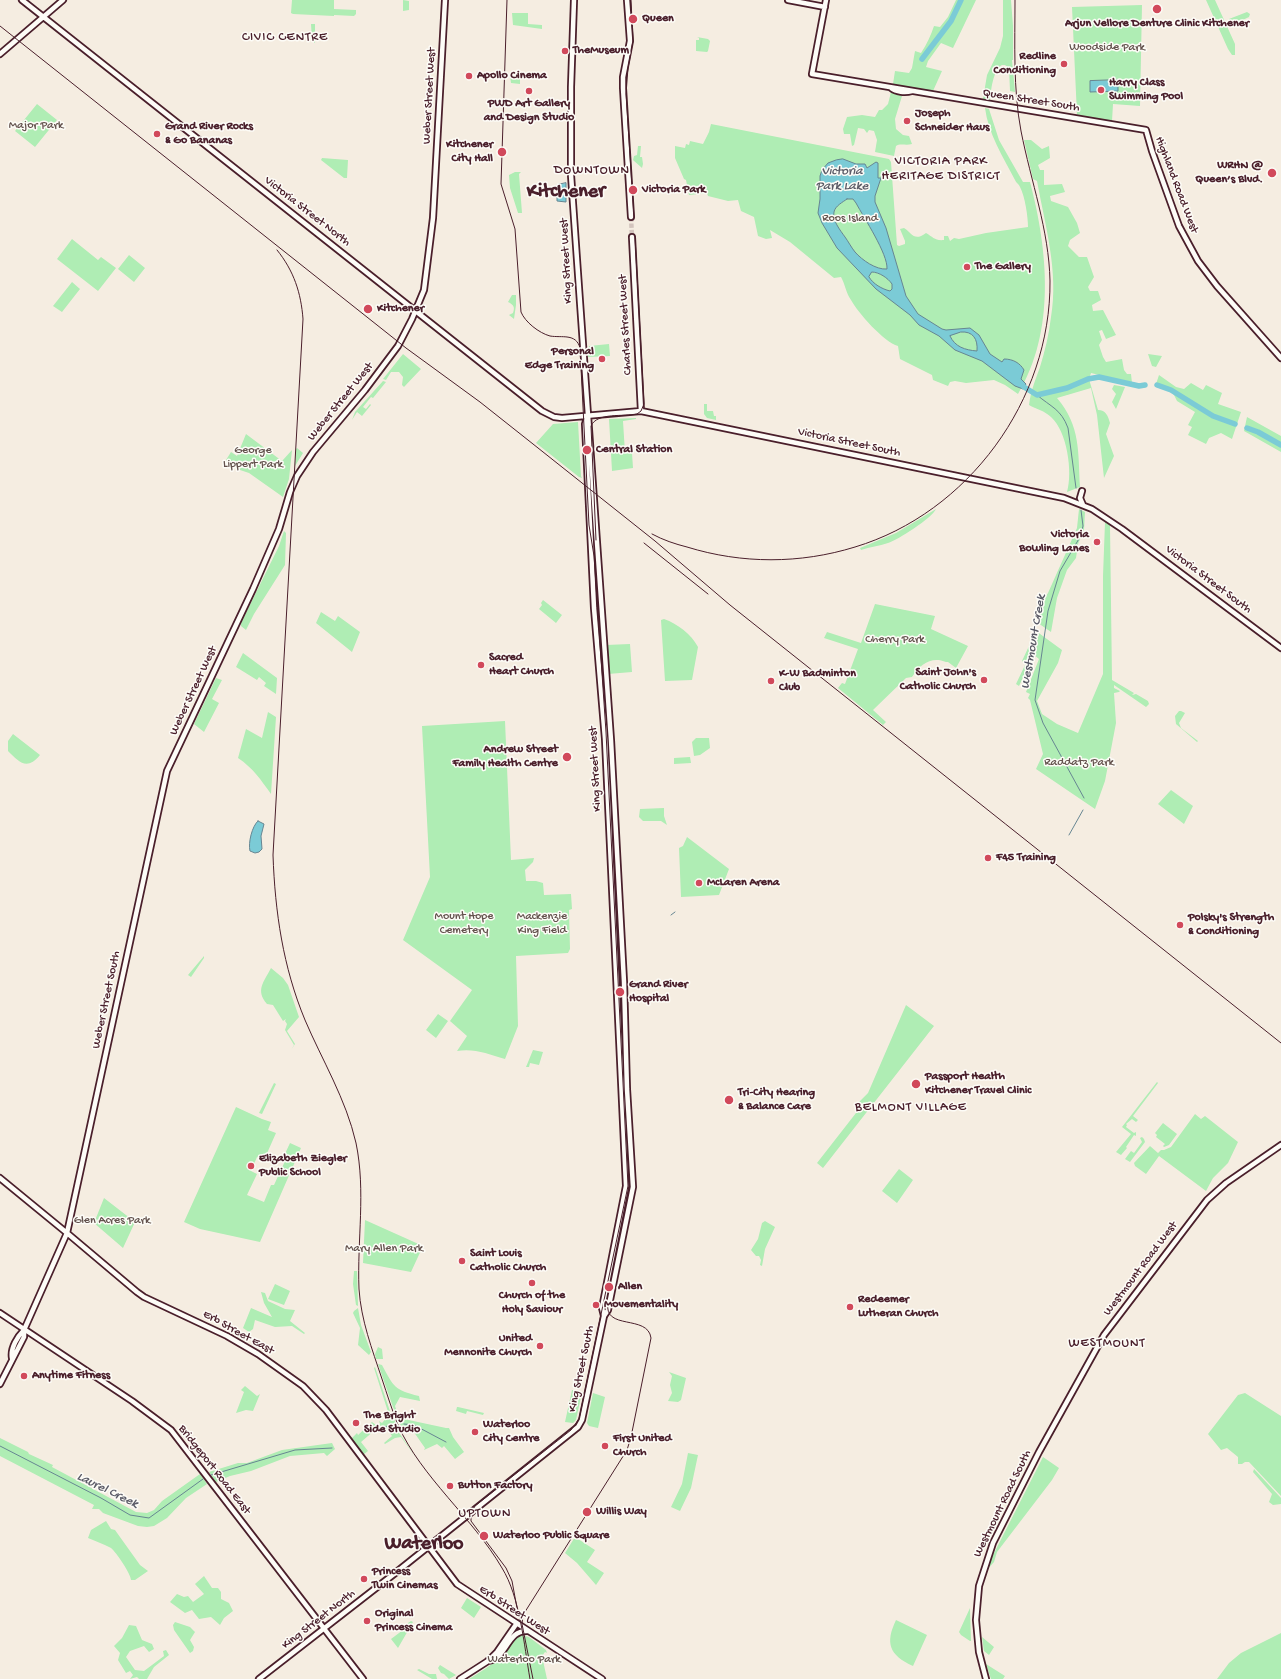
<!DOCTYPE html>
<html>
<head>
<meta charset="utf-8">
<style>
  body { margin:0 }
  canvas { display:block; background:#f5ede1 }
</style>
</head>
<body>
<canvas width="1281" height="1679"></canvas>
<script>
const g = document.querySelector('canvas').getContext('2d');
g.lineJoin = 'round';
function fillPath(path, color) { g.fillStyle = color; g.fill(path, 'evenodd'); }
function stroke(path, color, width, dash) { g.strokeStyle = color; g.lineWidth = width; g.lineCap = dash ? 'butt' : 'round'; g.setLineDash(dash || []); g.stroke(path); }
function write(font, color, halo, rows, align = 'center') {
  g.font = font + ' "Gochi Hand",sans-serif'; g.lineWidth = 3; g.setLineDash([]); g.textBaseline = 'middle'; g.strokeStyle = halo; g.fillStyle = color; for (const [text, x, y, turn = 0] of rows) {
    g.save(); g.translate(x, y); g.rotate((+turn || 0) * Math.PI / 180); g.textAlign = isNaN(turn) ? turn : align; if (halo) g.strokeText(text, 0, 0); g.fillText(text, 0, 0); g.restore();
  }
}
fillPath(new Path2D(`
  M292 0H334V9L356 10V14L354 16 334 15V16L293 14 291 13Z
  M403 0 409 1V10L403 11Z
  M956 0H976L953 48 941 43 928 61 926 67 942 71 933 91 893 84 895 71 909 73 912 68 915 51 921 53C927 44 931 35 934 26L940 27 948 17Z
  M1003 0H1011L1013 26V60H1012L1015 92 1010 91 1009 68 1005 65H1002C993 70 991 90 990 100L983 99 987 75 1000 48 1003 36Z
  M1206 0H1215L1235 44V55H1232L1228 49Z
  M1142 5 1140 106 1113 104 1112 121 1077 115 1072 7Z
  M1247 12 1250 14 1249 17 1232 25 1229 19Z
  M512 13H528V24L542 25V29L513 25Z
  M311 24H315V43L312 40Z
  M697 37 708 39 710 41 708 51 707 52 696 51V40H699V38Z
  M510 76 520 77V84L511 83Z
  M891 92 902 96 895 119 896 129 903 135 909 136 912 144C906 146 900 143 896 146L894 156 875 152 877 140 874 131 869 130 867 133 864 129 858 128 854 145 852 146 850 134H844L843 129 847 117 862 115 875 117 879 110H882L888 104Z
  M37 104 57 120 35 147 15 131Z
  M985 108 989 109 999 140 1023 182H1030C1048 250 1056 331 1018 394L1005 385 994 380 966 383 955 381 950 382 948 386 933 380 932 375 900 359 898 346C884 342 858 313 851 300 846 293 845 284 841 277L834 278 790 242 770 230 772 238 766 239 758 236 754 217 741 211 738 200 728 201 708 196 707 193 689 195 686 180 684 179 675 158V146L685 148 686 144 689 145 690 141 703 144 709 132 711 124 889 159 891 162 897 245 899 246 905 244V241L900 229 904 228C912 233 914 242 926 233 933 237 935 241 944 240V236H948L950 241 954 238 959 239 986 233 1028 227C1028 217 1025 196 1020 187 1019 184 1016 183 1015 180 1003 157 988 133 985 108Z
  M1024 140H1031L1042 149 1049 146 1050 158 1038 165 1040 170H1044V185L1062 184 1065 192 1050 196 1051 201 1068 207 1077 223 1080 233 1070 240 1068 246 1079 257H1087L1094 277 1088 287 1090 291H1098L1101 300 1092 305 1093 311 1103 310 1116 335 1106 339 1102 330 1099 331 1102 340 1099 345 1103 357 1106 362 1122 359 1124 370 1127 374H1131L1132 383 1091 373 1089 379 1098 410C1106 410 1108 416 1110 423L1106 434 1114 456 1104 478 1097 415 1091 388 1057 398C1081 426 1078 453 1080 487L1067 492C1073 472 1067 431 1051 417 1045 411 1036 409 1029 405 1031 390 1035 381 1040 367 1045 351 1049 334 1051 317 1059 272 1045 225 1037 181L1033 179Z
  M638 146H641L640 157H642L643 164 642 168 633 160 634 156 637 155Z
  M322 158 348 160 347 178H344L321 160Z
  M515 172H521L519 174 522 213H518L510 188 509 175Z
  M72 239 98 260 101 257 116 268 98 291 57 259Z
  M129 255 145 268 134 282 118 269Z
  M72 282 80 289 62 312 53 306Z
  M512 295H516V305L514 319 509 315 513 313C515 307 514 305 508 302Z
  M609 344 610 356 588 357 589 346Z
  M403 354 421 369 404 387 402 385 403 377 399 372H391L386 380 383 379Z
  M1148 354 1162 356 1156 367 1152 366Z
  M1159 375 1176 387 1184 389 1191 383 1203 390 1206 385 1222 393 1218 404 1241 412 1232 439 1221 433 1209 438 1206 444 1188 435 1192 427 1188 425 1195 412 1177 401 1173 393 1159 387H1155Z
  M383 381 386 382 373 398 371 397 363 407 366 409 370 404 371 405 362 416 357 412 352 420 355 412Z
  M1114 385 1125 387 1116 409 1112 402 1116 394 1112 389Z
  M704 404H707V411H713L714 416H716V420L707 418 704 414Z
  M1247 417 1281 436V452L1244 431Z
  M636 418V419L623 421 625 453H632L633 468 612 471 609 419Z
  M578 422 581 476 582 478 579 477 536 443 553 424Z
  M246 434 282 461 292 450 289 479 283 497 249 473 240 470 226 460 231 452 237 456Z
  M297 448 303 453 295 466 296 449Z
  M936 509C932 518 898 540 888 543 879 546 870 547 861 550L860 548 896 533Z
  M1079 509 1085 512 1084 530 1078 544 1076 558 1067 570 1057 598 1051 632 1038 623 1039 607 1048 593 1077 528Z
  M1105 522 1110 525 1112 680 1134 693 1132 695 1136 694 1148 701 1149 704 1146 707 1114 685V688L1120 691 1119 692 1114 693 1116 723 1105 781 1095 809 1036 769 1043 754 1030 700 1028 698 1030 694 1026 692 1039 659 1034 655 1019 686 1016 684 1026 663 1022 661 1036 631 1062 650 1058 663 1037 701 1042 714 1057 724 1078 733 1103 674V576Z
  M284 531 286 533 285 565 254 614 246 630 241 626V623L279 546Z
  M543 600 562 615 556 623 539 609 542 605 541 603Z
  M875 604 935 616 931 629 968 646 956 668 948 662H946C932 656 920 664 912 677L906 678 873 710 886 722 883 725 838 688 842 683 845 684 858 649 824 638 827 632 861 643Z
  M321 612 335 621 338 616 360 632 352 652 316 623Z
  M664 619C678 624 691 634 698 647L692 680 665 681 661 620Z
  M630 644 632 672 608 674 606 645Z
  M243 653 277 678 276 694 264 686 266 683 259 677 257 680 236 667Z
  M216 678 222 680 212 699 219 703 204 732 194 724Z
  M1179 711H1181L1185 713 1179 723 1181 728 1198 741 1197 742 1176 724 1175 716Z
  M268 712 276 717 271 794C261 780 253 768 238 758L246 729 262 738Z
  M505 721 511 860 534 858 533 862 525 870 526 881H536L543 883 544 895 571 894 572 909 569 910 570 949 568 953 516 956 518 1026 505 1059C488 1054 474 1048 457 1051L467 1036 450 1021 472 990 403 940 430 877 422 726Z
  M13 734 40 755C27 771 19 762 8 751V741Z
  M696 738H709L710 748 700 755 694 756 692 742Z
  M690 757 691 763 674 764V758Z
  M1171 790 1193 806 1184 824 1158 804Z
  M664 808V816L667 825 661 821H643L639 817 640 809Z
  M687 837 729 869 719 895 681 897 679 848 683 846Z
  M204 956V958L191 977 188 975Z
  M271 968 283 978 288 985 299 1017 287 1031 295 1044 291 1050 294 1045 285 1030 287 1024 285 1021 286 1019 283 1021 273 1005 267 1004C255 990 264 982 271 968Z
  M906 1005 934 1026 823 1168 817 1163 863 1104 859 1102 868 1093Z
  M438 1014 448 1021 436 1038 426 1030Z
  M533 1050 543 1052 539 1065 530 1063 529 1067H526Z
  M1157 1082 1158 1083 1133 1116 1138 1120 1136 1122 1132 1119 1126 1124 1127 1125 1126 1127 1134 1133 1136 1132V1136L1134 1135 1126 1147 1127 1148 1121 1155 1116 1152 1131 1134 1122 1127Z
  M274 1083 276 1084 262 1114 259 1113Z
  M236 1107 262 1119 271 1122 268 1130 276 1133 264 1160 257 1157 251 1171 257 1174 247 1195 264 1202 271 1185H274L286 1159 283 1158 290 1143 301 1148 260 1242 200 1229 184 1222Z
  M1195 1114 1201 1119 1205 1116 1238 1142 1228 1163 1213 1178 1206 1191 1159 1156 1146 1174 1135 1166 1134 1163C1139 1157 1145 1152 1150 1146L1158 1153 1161 1150H1164L1171 1147Z
  M1163 1123 1177 1134 1169 1145 1164 1147 1163 1146 1165 1144 1156 1137 1157 1135 1155 1133Z
  M1142 1137 1144 1139 1145 1142 1130 1162 1125 1159 1131 1151 1134 1153 1142 1142 1140 1138Z
  M899 1169 913 1180 897 1203 882 1191Z
  M104 1198 135 1222 123 1248 94 1223Z
  M365 1220 423 1246 411 1272 363 1263Z
  M765 1221 775 1227 765 1249 762 1266 760 1265 761 1260 759 1256H756L751 1250 758 1239 762 1223Z
  M354 1271H357L358 1306 356 1305 353 1284Z
  M275 1284 290 1291 284 1305 268 1299Z
  M261 1292 265 1293 268 1301 285 1309 295 1310 290 1321 305 1333 304 1334 292 1326 275 1327 255 1320 253 1329 249 1332 243 1328 251 1308 272 1317 264 1303Z
  M358 1308 361 1325 371 1352 369 1355 358 1345 360 1328 353 1313 354 1311Z
  M378 1347 382 1349 383 1359H376L375 1354Z
  M378 1364 382 1365C394 1387 394 1390 419 1396L420 1401 400 1397 395 1406 398 1415 404 1419 446 1428H449L453 1437 464 1452 455 1459 444 1446 442 1448 437 1444 424 1450 425 1448 411 1428 403 1431 393 1407Z
  M375 1367 391 1414H392L400 1434 417 1459 401 1437 395 1438 385 1444 384 1443 392 1436 386 1428 375 1430 361 1442 368 1451 363 1455 351 1439 357 1433 358 1435 372 1422 376 1425 380 1424 379 1421 382 1423 389 1415 374 1368Z
  M669 1372 686 1378 681 1400 678 1402 668 1401 672 1393 670 1385 672 1376Z
  M245 1386 257 1396 260 1394 253 1411 246 1410 236 1413 244 1392 241 1390Z
  M572 1390 582 1392 576 1420 573 1423 565 1422Z
  M593 1393 605 1397 598 1428 589 1426 587 1423Z
  M1245 1393 1281 1416V1496L1249 1462H1245L1242 1464H1238V1457L1227 1448 1221 1450 1208 1434 1238 1395Z
  M457 1407H458L484 1413 483 1415 467 1411 466 1414 456 1411Z
  M0 1438 28 1452 29 1454 53 1465 52 1467 136 1512 147 1513 154 1510 162 1501 200 1474 207 1484 186 1498 167 1518 154 1526 147 1527 138 1526 103 1513 99 1509H92L94 1505 0 1456Z
  M332 1443 335 1449 327 1456 324 1453 290 1456 251 1471 230 1476 216 1482 209 1472 238 1463H247L282 1450Z
  M688 1453 698 1455 691 1488 680 1511 671 1507 682 1484Z
  M1043 1457 1059 1468 1052 1480 997 1552 994 1562 987 1570 990 1561Z
  M1254 1469 1281 1498V1504L1273 1505 1269 1502 1272 1494 1253 1472Z
  M106 1521 111 1529 115 1530 140 1565 148 1571 135 1580H131C131 1574 116 1552 111 1548 104 1544 95 1541 88 1538L91 1530Z
  M575 1537 595 1550 587 1562 604 1573 596 1585 577 1563 565 1553Z
  M204 1576 212 1588H218L221 1592V1599L229 1603 233 1611 224 1618 220 1625 211 1617 199 1619 192 1610 185 1613 170 1602 177 1594 184 1597 188 1596 193 1602 204 1594 195 1584Z
  M467 1598 481 1607 474 1618 461 1608Z
  M970 1608 971 1641H970L961 1635 959 1632Z
  M896 1620 927 1635 913 1666C889 1655 885 1643 896 1620Z
  M411 1621 413 1622 398 1648 391 1639 407 1627 408 1623Z
  M175 1622 190 1627 195 1632 190 1640 194 1647 193 1651 190 1653 174 1630 173 1625Z
  M129 1625 136 1626 142 1640 152 1644 154 1649 149 1652 144 1646 130 1651 126 1657 135 1670 144 1671 164 1656 163 1651 166 1650 169 1655 154 1667 147 1679H139L137 1677 130 1679 133 1675 130 1671 126 1673 118 1660 120 1653 114 1646 122 1638Z
  M1281 1633V1679H1217L1229 1663 1241 1653Z
  M521 1635 529 1637 546 1650 547 1653 545 1652 542 1656 547 1679H469C482 1671 497 1662 507 1650 512 1645 513 1637 521 1635Z
  M982 1637 994 1647 989 1655 984 1651Z
  M986 1664 1005 1676 1003 1679H991Z
  M440 1665 456 1675 449 1679 444 1674 441 1673 438 1668Z
  M419 1669 429 1674H436L437 1679H432L417 1670Z`), '#afedb4');
const water = new Path2D(`
  M1118 80V91L1090 92V81Z
  M843 159 856 164H865L867 168 876 162 878 163V178H881L875 196V202L886 228 906 296 918 314 942 329 946 330 970 328 979 335 990 354 1002 362 1004 359C1013 359 1020 363 1024 370L1021 379 1026 384 1023 389 1015 386 982 361 955 350 939 336 919 325 910 315 876 289 837 248 822 223 818 213 820 199V176L822 170 828 163 836 160ZM847 199H853L856 203C864 218 888 254 887 269 876 270 862 260 855 252 851 247 848 241 845 237 840 230 832 220 834 212 835 206 843 202 847 199ZM872 272C879 272 888 278 892 284V289L890 291C882 289 873 284 869 277ZM961 332C973 331 978 339 977 351 965 350 955 347 950 336Z
  M566 183V202L557 201V185Z
  M258 821 264 824 261 836 262 849 259 852 255 853 250 851C248 843 252 826 258 821Z`);
fillPath(water, '#7bcbd6');
stroke(water, '#678692', 1);
stroke(new Path2D(`
  M1037 395C1051 407 1061 409 1068 428L1076 488
  M1081 510 1083 526 1080 537 1060 571 1048 611 1035 700 1043 723 1084 798
  M1069 835 1083 810
  M671 915 675 912
  M404 1424 414 1425 446 1442
  M365 1432 376 1428 396 1425
  M0 1446 101 1498 130 1515 149 1518 203 1479
  M211 1475 295 1450 332 1448`), '#678692', 1);
stroke(new Path2D(`
  M922 59 951 21 961 0
  M1157 385 1171 390 1213 416 1235 424
  M1024 387 1037 395 1067 388 1088 379 1099 377 1139 386 1145 385
  M1247 428 1258 432 1281 445`), '#7bcbd6', 5.5);
stroke(new Path2D(`
  M631 217 632 237`), '#d3c4bd', 4.5, [4.5, 2]);
const secondary = new Path2D(`
  M22 0 542 411 554 417 562 418 641 411 1064 498 1092 509 1122 529 1281 648
  M627 0 630 41 623 77V88L631 217
  M788 0 825 7
  M826 0 812 74 1146 130 1152 151 1179 226 1198 261 1217 286 1281 358
  M0 54 63 0
  M891 88C896 92 905 93 912 91
  M632 237 641 411
  M587 418 585 424 594 608 605 739 626 1186 602 1308 604 1316
  M1082 491 1080 498 1083 505
  M0 1178 67 1233 137 1292 144 1297 227 1336 258 1354 303 1386 326 1410 457 1584 602 1679
  M0 1313 132 1401 171 1430 363 1679
  M12 1358C10 1348 18 1336 24 1330
  M0 1384 24 1337V1330L67 1233 167 771 253 589 279 529 290 492 297 476 313 452 365 390 398 346 412 319 424 290 433 218 445 0
  M488 1661C507 1659 507 1629 528 1631
  M259 1679 394 1574 578 1427 582 1420 604 1316 608 1310 633 1187 627 1089 624 982 611 740 571 175V87L574 0
  M460 1679 488 1661 497 1652 517 1623
  M986 1679 979 1652 976 1620 979 1586 993 1543 1039 1452 1104 1335 1207 1200 1226 1183 1281 1145`);
stroke(secondary, '#4a1f2b', 8);
stroke(secondary, '#fdfcf7', 4.5);
stroke(new Path2D(`
  M507 0 501 184 515 229 521 312C525 322 539 333 550 336 562 338 576 333 580 348L589 525 594 556 606 732 628 1186 579 1419 571 1430 475 1506 471 1513V1521L506 1568 512 1581 517 1608
  M631 0 633 41 628 68 626 94 634 217
  M596 540 591 426C597 412 624 417 637 414L641 411 644 404 635 237
  M533 1679 522 1624 523 1615 627 1450 631 1437 651 1338C648 1314 603 1331 608 1303`), '#4a1f2b', 1);
stroke(new Path2D(`
  M0 26 406 348 480 402 533 444 655 541 730 605 1281 1043
  M277 250C294 271 301 293 303 319L273 855C275 912 283 967 305 1020 322 1060 346 1099 356 1143 366 1191 357 1240 359 1289 361 1320 372 1349 382 1379 387 1394 392 1410 398 1425 421 1477 473 1518 502 1568 520 1597 524 1645 530 1679
  M652 534C663 540 675 544 687 547 742 564 800 564 855 547 968 513 1051 400 1050 281 1049 230 1031 182 1021 131 1013 89 1015 43 1015 0
  M644 543 708 594`), '#4a1f2b', 1);
for (const [x, y, r, color] of [
  [1157,9,5,"#d1495b"],
  [633,19,5,"#d1495b"],
  [565,51,4,"#d1495b"],
  [1064,64,4,"#d1495b"],
  [469,76,4,"#d1495b"],
  [1101,90,4,"#d1495b"],
  [529,91,4,"#d1495b"],
  [907,121,4,"#d1495b"],
  [157,134,4,"#d1495b"],
  [502,152,5,"#d1495b"],
  [1272,173,5,"#d1495b"],
  [633,190,5,"#d1495b"],
  [967,267,4,"#d1495b"],
  [368,309,5,"#d1495b"],
  [602,359,4,"#d1495b"],
  [587,450,5,"#d1495b"],
  [1097,542,4,"#d1495b"],
  [481,665,4,"#d1495b"],
  [984,680,4,"#d1495b"],
  [771,681,4,"#d1495b"],
  [567,757,5,"#d1495b"],
  [988,858,4,"#d1495b"],
  [699,883,4,"#d1495b"],
  [1180,925,4,"#d1495b"],
  [620,992,5,"#d1495b"],
  [916,1084,5,"#d1495b"],
  [729,1100,5,"#d1495b"],
  [251,1166,4,"#d1495b"],
  [462,1261,4,"#d1495b"],
  [532,1283,4,"#d1495b"],
  [609,1287,5,"#d1495b"],
  [596,1305,4,"#d1495b"],
  [850,1307,4,"#d1495b"],
  [540,1346,4,"#d1495b"],
  [24,1376,4,"#d1495b"],
  [356,1423,4,"#d1495b"],
  [475,1432,4,"#d1495b"],
  [605,1446,4,"#d1495b"],
  [450,1486,4,"#d1495b"],
  [587,1512,5,"#d1495b"],
  [484,1536,5,"#d1495b"],
  [364,1579,4,"#d1495b"],
  [367,1621,4,"#d1495b"]
]) { const dot = new Path2D(); dot.arc(x, y, r, 0, 2 * Math.PI); g.fillStyle = color; g.fill(dot); stroke(dot, '#fdfcf7', 1.5); }
write('bold 12px', '#4a1f2b', '#fdfcf7', [
  ["Queen",642,19],
  ["Arjun Vellore Denture Clinic Kitchener",1157,24,"center"],
  ["TheMuseum",573,51],
  ["Redline",1056,57,"right"],
  ["Conditioning",1056,71,"right"],
  ["Apollo Cinema",477,76],
  ["Harry Class",1109,83],
  ["Swimming Pool",1109,97],
  ["PWD Art Gallery",529,104,"center"],
  ["and Design Studio",529,118,"center"],
  ["Joseph",915,114],
  ["Schneider Haus",915,128],
  ["Grand River Rocks",165,127],
  ["& Go Bananas",165,141],
  ["Kitchener",493,145,"right"],
  ["City Hall",493,159,"right"],
  ["WRHN @",1263,166,"right"],
  ["Queen’s Blvd.",1263,180,"right"],
  ["Victoria Park",642,190],
  ["The Gallery",975,267],
  ["Kitchener",377,309],
  ["Personal",594,352,"right"],
  ["Edge Training",594,366,"right"],
  ["Central Station",596,450],
  ["Victoria",1089,535,"right"],
  ["Bowling Lanes",1089,549,"right"],
  ["Sacred",489,658],
  ["Heart Church",489,672],
  ["Saint John's",976,673,"right"],
  ["Catholic Church",976,687,"right"],
  ["K-W Badminton",779,674],
  ["Club",779,688],
  ["Andrew Street",558,750,"right"],
  ["Family Health Centre",558,764,"right"],
  ["F45 Training",996,858],
  ["McLaren Arena",707,883],
  ["Polsky's Strength",1188,918],
  ["& Conditioning",1188,932],
  ["Grand River",629,985],
  ["Hospital",629,999],
  ["Passport Health",925,1077],
  ["Kitchener Travel Clinic",925,1091],
  ["Tri-City Hearing",738,1093],
  ["& Balance Care",738,1107],
  ["Elizabeth Ziegler",259,1159],
  ["Public School",259,1173],
  ["Saint Louis",470,1254],
  ["Catholic Church",470,1268],
  ["Allen",618,1287],
  ["Church of the",532,1296,"center"],
  ["Holy Saviour",532,1310,"center"],
  ["Redeemer",858,1300],
  ["Lutheran Church",858,1314],
  ["Movementality",604,1305],
  ["United",532,1339,"right"],
  ["Mennonite Church",532,1353,"right"],
  ["Anytime Fitness",32,1376],
  ["The Bright",364,1416],
  ["Side Studio",364,1430],
  ["Waterloo",483,1425],
  ["City Centre",483,1439],
  ["First United",613,1439],
  ["Church",613,1453],
  ["Button Factory",458,1486],
  ["Willis Way",596,1512],
  ["Waterloo Public Square",493,1536],
  ["Princess",372,1572],
  ["Twin Cinemas",372,1586],
  ["Original",375,1614],
  ["Princess Cinema",375,1628]
], 'left');
write('12px', '#63524d', '#fdfcf7', [
  ["Woodside Park",1107,48],
  ["Major Park",36,126],
  ["Roos Island",850,219],
  ["George",253,451],
  ["Lippert Park",253,465],
  ["Cherry Park",895,640],
  ["Raddatz Park",1079,763],
  ["Mount Hope",464,917],
  ["Cemetery",464,931],
  ["Mackenzie",542,917],
  ["King Field",542,931],
  ["Glen Acres Park",112,1221],
  ["Mary Allen Park",384,1249],
  ["Waterloo Park",524,1660]
]);
write('12px', '#4a1f2b', '#fdfcf7', [
  ["Weber Street West",430,96,-87],
  ["Queen Street South",1031,101,9],
  ["Highland Road West",1176,185,69],
  ["Victoria Street North",307,212,38],
  ["King Street West",567,261,-93],
  ["Charles Street West",626,325,-93],
  ["Weber Street West",341,402,-51],
  ["Victoria Street South",849,443,12],
  ["Victoria Street South",1208,580,37],
  ["Weber Street West",194,691,-65],
  ["King Street West",596,769,-93],
  ["Weber Street South",107,1000,-78],
  ["Westmount Road West",1141,1269,-53],
  ["Erb Street East",238,1333,29],
  ["King Street South",582,1369,-78],
  ["Bridgeport Road East",214,1470,52],
  ["Westmount Road South",1003,1504,-64],
  ["Erb Street West",514,1611,33],
  ["King Street North",319,1620,-38]
]);
g.letterSpacing = '1px';
write('13px', '#4a1f2b', '#fdfcf7', [
  ["CIVIC CENTRE",285,38],
  ["VICTORIA PARK",941,162],
  ["HERITAGE DISTRICT",941,177],
  ["DOWNTOWN",592,171],
  ["BELMONT VILLAGE",911,1108],
  ["WESTMOUNT",1107,1344],
  ["UPTOWN",485,1514]
]);
g.letterSpacing = '0px';
write('italic 13px', '#5b5b67', '#fdfcf7', [
  ["Victoria",842,172],
  ["Park Lake",842,187],
  ["Westmount Creek",1034,642,-80],
  ["Laurel Creek",107,1491,26]
]);
write('bold 20px', '#4a1f2b', '#fdfcf7', [
  ["Kitchener",566,193],
  ["Waterloo",424,1545]
]);
</script>
</body>
</html>
